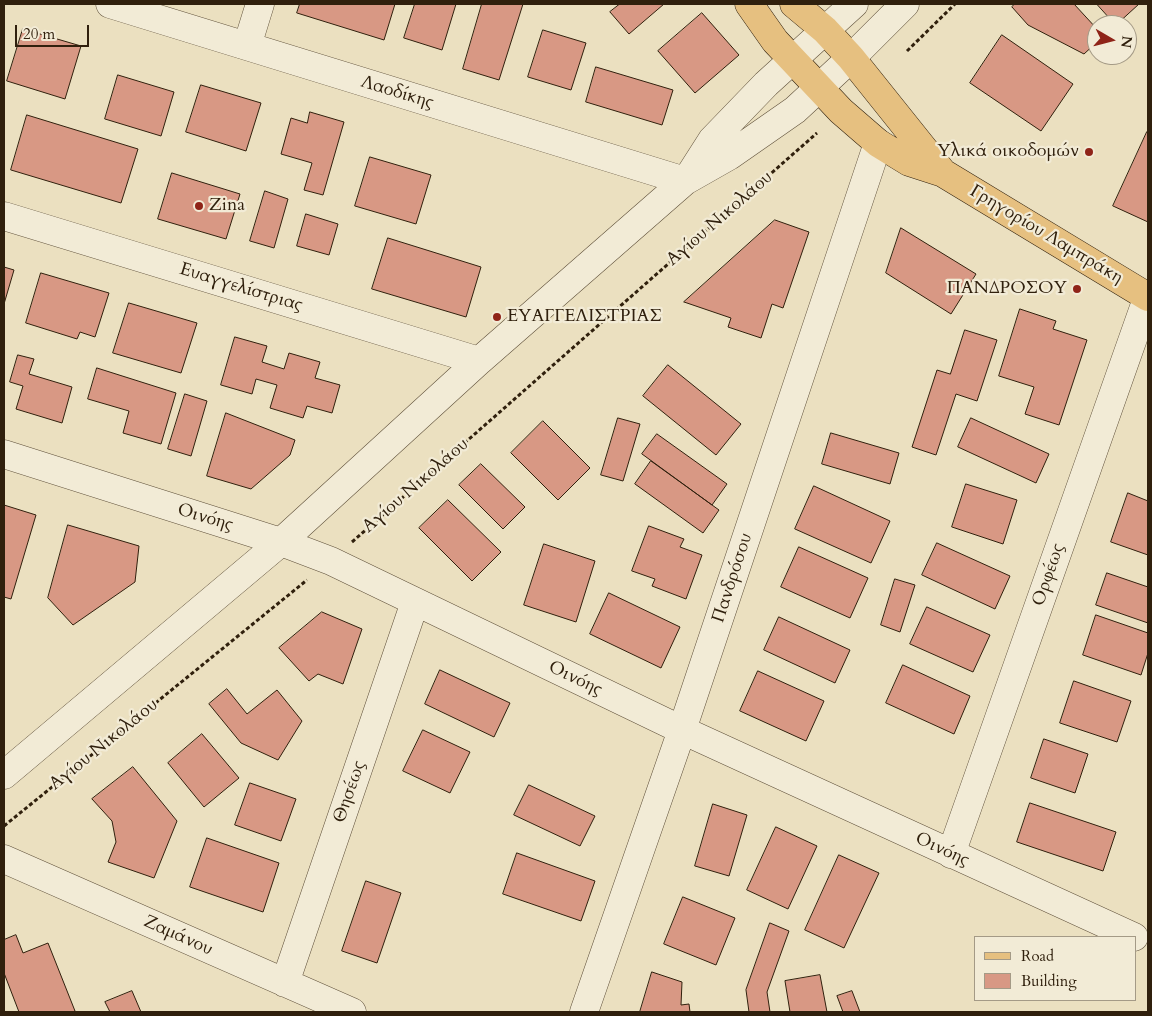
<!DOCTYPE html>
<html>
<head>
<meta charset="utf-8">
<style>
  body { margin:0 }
  #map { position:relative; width:1152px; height:1016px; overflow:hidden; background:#ebe0c0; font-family:Cardo,serif }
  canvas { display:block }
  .frame { position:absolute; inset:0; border:5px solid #30200d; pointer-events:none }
  .legend { position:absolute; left:974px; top:936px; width:162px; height:65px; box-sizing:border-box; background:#f2ebd6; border:1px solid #a49a86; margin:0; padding:6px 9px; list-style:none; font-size:15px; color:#30200d }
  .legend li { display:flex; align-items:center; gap:10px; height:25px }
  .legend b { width:25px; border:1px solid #a49a86 }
  .north { position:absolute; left:1087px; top:15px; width:50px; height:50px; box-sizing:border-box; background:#f2ebd6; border:1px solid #a49a86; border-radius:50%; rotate:98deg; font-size:14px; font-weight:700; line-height:20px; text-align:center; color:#30200d }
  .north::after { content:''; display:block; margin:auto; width:18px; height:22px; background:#8f2418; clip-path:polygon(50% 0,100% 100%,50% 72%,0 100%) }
  .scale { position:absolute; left:15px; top:25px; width:74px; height:22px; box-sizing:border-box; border:2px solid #30200d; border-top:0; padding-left:6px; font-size:15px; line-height:18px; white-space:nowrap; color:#30200d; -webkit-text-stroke:4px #f2ebd6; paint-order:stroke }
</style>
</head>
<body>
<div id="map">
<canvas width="1152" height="1016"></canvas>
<div class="frame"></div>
<ul class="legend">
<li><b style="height:6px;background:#e6c080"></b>Road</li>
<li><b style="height:14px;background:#d89884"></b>Building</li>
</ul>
<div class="north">N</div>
<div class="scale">20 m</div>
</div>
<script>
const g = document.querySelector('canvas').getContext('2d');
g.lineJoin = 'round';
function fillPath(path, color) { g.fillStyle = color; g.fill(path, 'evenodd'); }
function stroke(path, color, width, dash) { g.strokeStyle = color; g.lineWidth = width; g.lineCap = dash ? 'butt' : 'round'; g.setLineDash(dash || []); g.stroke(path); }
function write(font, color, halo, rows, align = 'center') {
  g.font = font + ' Cardo,serif'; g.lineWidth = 4.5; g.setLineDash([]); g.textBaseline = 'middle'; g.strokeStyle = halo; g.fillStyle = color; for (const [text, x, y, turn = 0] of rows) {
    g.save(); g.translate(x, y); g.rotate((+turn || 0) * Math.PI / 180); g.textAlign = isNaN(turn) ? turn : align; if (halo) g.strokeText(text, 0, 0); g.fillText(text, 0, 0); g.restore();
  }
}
const building = new Path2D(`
  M300 4H395L384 40 297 13Z
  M415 4H456L442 50 404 38Z
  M482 4H523L499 80 463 69Z
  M620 4H664L629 34 610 12Z
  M1015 4H1074L1097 29V42L1084 54 1028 25 1012 7Z
  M1097 4H1139L1116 25Z
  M702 13 739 55 695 93 658 51Z
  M23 29 81 46 65 99 7 81Z
  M543 30 586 43 571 90 528 77Z
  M1002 35 1073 84 1041 131 970 83Z
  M596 67 673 90 662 125 586 102Z
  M118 75 174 92 161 136 105 119Z
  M201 85 261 103 246 151 186 132Z
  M310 112 344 122 323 195 304 190 312 163 281 154 291 118 307 123Z
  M27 115 138 149 121 203 11 170Z
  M1147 132 1148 133V222L1113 206Z
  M370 157 431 175 416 224 355 206Z
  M172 173 240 194 226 239 158 219Z
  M265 191 288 199 274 248 250 241Z
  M306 214 338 224 329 255 297 246Z
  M775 220 809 232 783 308 772 304 761 338 728 327 731 318 684 302Z
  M901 228 976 274 951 314 886 273Z
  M388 238 481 267 466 317 372 289Z
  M4 267 14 270 4 304Z
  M41 273 109 293 95 337 80 332 77 339 26 323Z
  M129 303 197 323 181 373 113 353Z
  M1020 309 1056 321 1053 329 1087 340 1059 425 1025 414 1034 387 999 376Z
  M965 330 997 340 977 401 956 394 936 455 912 447 937 370 950 374Z
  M235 337 267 346 262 362 284 369 289 353 320 362 315 378 340 385 332 413 307 406 303 418 270 408 277 385 256 379 252 394 221 385Z
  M18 355 34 359 29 374 72 387 62 423 16 409 23 386 10 382Z
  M668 365 741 424 716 455 643 396Z
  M97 368 176 393 161 444 123 433 129 411 88 399Z
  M185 394 207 401 191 456 168 449Z
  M226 413 295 440 290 455 251 489 207 476Z
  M618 418 640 424 623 481 601 475Z
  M971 418 1049 454 1036 483 958 447Z
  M543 421 590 468 558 500 511 453Z
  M831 433 899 453 890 484 822 464Z
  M657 434 727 484 712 505 642 454Z
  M651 461 719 510 703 533 635 484Z
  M481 464 525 507 503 529 459 485Z
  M966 484 1017 500 1003 544 952 527Z
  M814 486 890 521 871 563 795 529Z
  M1128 493 1148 501V555L1111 542Z
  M448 500 501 552 472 581 419 528Z
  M4 505 36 515 11 599 4 597Z
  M68 525 139 546 135 582 73 625 48 598Z
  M649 526 684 539 680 547 702 555 686 599 652 586 655 579 632 571Z
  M937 543 1010 576 995 609 922 575Z
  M544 544 595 561 576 622 524 605Z
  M799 547 868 578 850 618 781 587Z
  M1107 573 1148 587V623L1096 605Z
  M895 579 915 585 900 632 881 625Z
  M609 593 680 627 661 668 590 634Z
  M927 607 990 635 973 672 910 644Z
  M322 612 362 629 343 684 318 674 309 681 279 648Z
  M1096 615 1148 633V653L1141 675 1083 655Z
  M779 617 850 650 835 683 764 650Z
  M903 665 970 696 954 734 886 703Z
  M440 670 510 703 494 737 425 704Z
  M758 671 824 701 806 741 740 711Z
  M1074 681 1131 701 1117 742 1060 723Z
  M227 689 247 714 277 690 302 721 278 760 241 743 209 704Z
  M423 730 470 752 450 793 403 771Z
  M202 734 239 778 204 807 168 763Z
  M1044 739 1088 754 1075 793 1031 778Z
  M133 767 177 821 154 878 108 862 116 842 112 821 92 799Z
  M250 783 296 799 281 841 235 825Z
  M529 785 595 816 580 846 514 815Z
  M1030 803 1116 832 1103 871 1017 842Z
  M713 804 747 815 729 876 695 866Z
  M776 827 817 846 788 909 747 890Z
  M207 838 279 863 263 912 190 887Z
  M517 853 595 881 581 921 503 894Z
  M839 855 879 873 844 948 805 930Z
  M366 881 401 893 377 963 342 951Z
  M683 897 735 918 716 965 664 944Z
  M770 923 789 931 767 992 770 1012H749L746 990Z
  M16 935 23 953 48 943 75 1011 72 1012H19L4 973V940Z
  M652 972 682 982 681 1005 689 1004 690 1012H640Z
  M820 975 827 1012H790L785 981Z
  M132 991 141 1012H110L105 1002Z
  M852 991 860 1012H843L837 996Z`);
fillPath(building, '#d89884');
stroke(building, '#30200d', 1);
const minor = new Path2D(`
  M110 4 685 181
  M247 46 260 4
  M689 176 712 140 766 84 854 4
  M4 216 479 361
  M4 454 281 542 331 561 682 730 1134 937
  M4 775 281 542 479 361 685 181 729 156 795 110 851 58 905 4
  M951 854 1148 296
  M4 859 352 1012
  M285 983 415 602
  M584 1012 682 730 878 143`);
const major = new Path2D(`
  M749 4 775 41 841 111 878 143 909 162 943 173 1148 297
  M794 4 825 30 851 58 943 173`);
stroke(minor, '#5f503a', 29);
stroke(major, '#30200d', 29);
stroke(new Path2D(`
  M907 51 955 4
  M352 542 817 133
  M4 826 307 580`), '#30200d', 3, [4, 2.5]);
stroke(minor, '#f2ebd6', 28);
stroke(major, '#e6c080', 28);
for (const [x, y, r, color] of [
  [1089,152,5,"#8f2418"],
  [199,206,5,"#8f2418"],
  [1077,289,5,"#8f2418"],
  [497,317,5,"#8f2418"]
]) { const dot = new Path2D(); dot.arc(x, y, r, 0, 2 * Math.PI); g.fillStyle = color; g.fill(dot); stroke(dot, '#f2ebd6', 2); }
write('18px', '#30200d', '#f2ebd6', [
  ["Λαοδίκης",397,93,17],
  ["Αγίου Νικολάου",720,219,-41],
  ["Γρηγορίου Λαμπράκη",1046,235,31],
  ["Ευαγγελίστριας",241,288,17],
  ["Αγίου Νικολάου",416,486,-41],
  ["Οινόης",205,518,17],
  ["Ορφέως",1049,575,-71],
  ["Πανδρόσου",733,578,-72],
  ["Οινόης",575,679,26],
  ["Αγίου Νικολάου",104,745,-39],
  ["Θησέως",350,792,-71],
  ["Οινόης",942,850,25],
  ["Ζαμάνου",178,936,24]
]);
write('18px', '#30200d', '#f2ebd6', [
  ["Υλικά οικοδομών",1079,152],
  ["Zina",209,206,"left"],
  ["ΠΑΝΔΡΟΣΟΥ",1067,289],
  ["ΕΥΑΓΓΕΛΙΣΤΡΙΑΣ",507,317,"left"]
], 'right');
</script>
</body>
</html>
